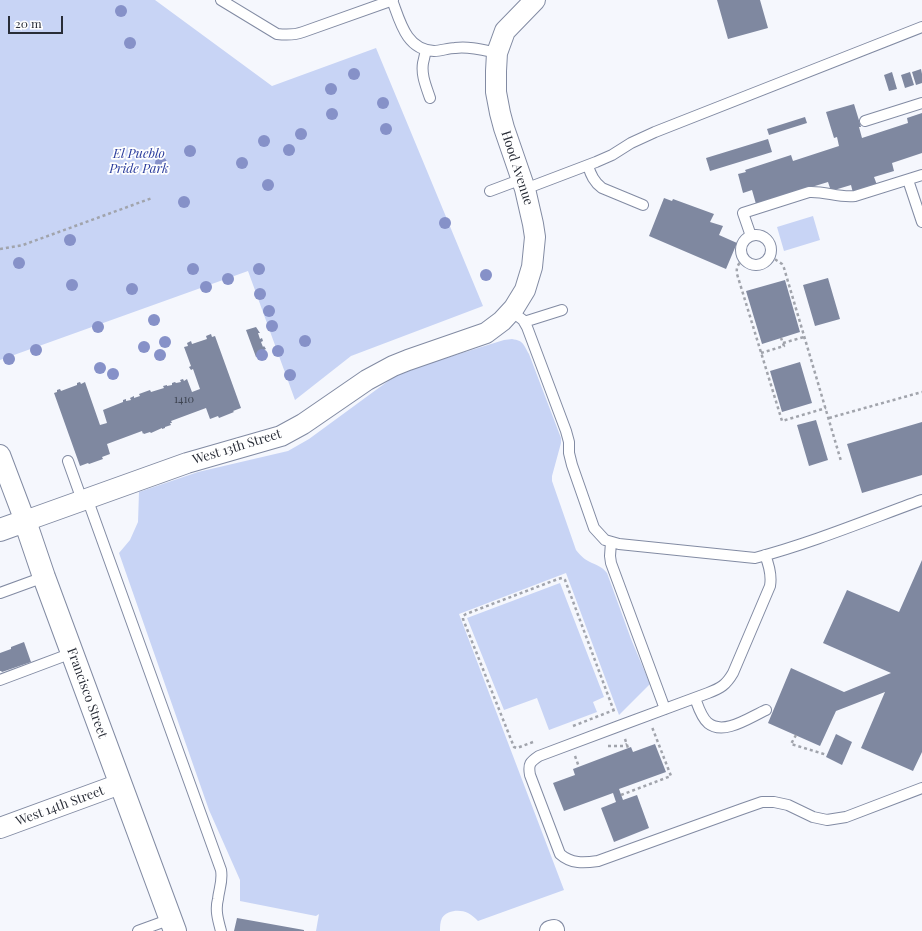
<!DOCTYPE html>
<html>
<head>
<meta charset="utf-8">
<style>
  body { margin:0 }
  #map { position:relative; width:922px; height:931px; overflow:hidden; background:#f5f7fd; font-family:"Playfair Display",serif }
  canvas { display:block }
  .scale { position:absolute; left:8px; top:16px; width:55px; height:18px; box-sizing:border-box; border:2px solid #292d37; border-top:0; padding-left:5px; font-size:12px; line-height:14px; white-space:nowrap; color:#292d37; -webkit-text-stroke:3px #fff; paint-order:stroke }
</style>
</head>
<body>
<div id="map">
<canvas width="922" height="931"></canvas>
<div class="scale">20 m</div>
</div>
<script>
const g = document.querySelector('canvas').getContext('2d');
g.lineJoin = 'round';
function fillPath(path, color) { g.fillStyle = color; g.fill(path, 'evenodd'); }
function stroke(path, color, width, dash) { g.strokeStyle = color; g.lineWidth = width; g.lineCap = dash ? 'butt' : 'round'; g.setLineDash(dash || []); g.stroke(path); }
function write(font, color, halo, rows, align = 'center') {
  g.font = font + ' "Playfair Display",serif'; g.lineWidth = 3.5; g.setLineDash([]); g.textBaseline = 'middle'; g.strokeStyle = halo; g.fillStyle = color; for (const [text, x, y, turn = 0] of rows) {
    g.save(); g.translate(x, y); g.rotate((+turn || 0) * Math.PI / 180); g.textAlign = isNaN(turn) ? turn : align; if (halo) g.strokeText(text, 0, 0); g.fillText(text, 0, 0); g.restore();
  }
}
fillPath(new Path2D(`
  M0 0H155L272 86 376 48 483 306 351 356 295 400 248 271 0 360Z
  M813 216 820 240 784 251 777 227Z
  M512 339C524 341 523 344 529 354L561 438V443L552 476V481L576 550C581 556 585 560 592 563 599 566 602 567 607 573L631 639 650 684 619 715 566 573 459 614 564 890 478 921C475 918 472 915 468 913 460 909 447 910 442 918 440 922 440 927 440 931H316L319 914 316 916 240 901V880L209 810 119 553 130 540 138 522 139 492 198 472 288 451 309 439 395 376 420 366 504 340Z
  M560 583 604 697 593 702 597 712 549 730 537 698 504 710 467 618Z`), '#c8d4f5');
fillPath(new Path2D(`
  M717 0H760L768 28 728 39Z
  M921 69 922 74V83L916 85 912 72Z
  M892 72 897 89 889 91 884 75Z
  M910 72 914 85 905 88 901 75Z
  M854 104 861 127H859L862 138 908 123 907 118 922 113V153L892 163 894 171 874 177 877 185 853 193 851 185 831 191 828 182 756 204 752 190 743 193 738 174 746 172 745 170 791 155 793 161 839 146 837 137 834 138 826 112Z
  M805 117 807 123 769 135 767 129Z
  M768 139 772 152 710 171 706 158Z
  M664 198 672 201 673 199 714 214 710 222 723 226 719 235 737 243 726 269 649 236Z
  M828 278 840 319 815 326 803 285Z
  M785 280 800 332 762 344 746 291Z
  M256 327 260 333H258L260 339 262 338 263 341 261 342 263 347 264 346 266 349 264 350 266 353 256 357 246 330Z
  M211 334 212 337 215 336 241 408 233 411 234 412 219 418 218 416 210 419 206 408 171 421 172 423H170L171 425 165 427V428L162 429V428L151 433 150 432 144 434V433L143 434 142 431 107 444 110 454 102 457 103 459 89 464 88 463 80 466 54 393 57 392V390L60 389 61 391 77 385V383L80 382 81 384 85 382 100 425 107 423 103 410 123 402V400L126 399V401L131 400 130 398 134 396V398L140 396 139 394 150 390 151 392 164 388 163 386 167 385V386L172 385V383L175 382 176 383 181 382 180 380 183 379 184 381 187 379 192 392 200 389 193 369 191 370 189 367 191 366 184 347 188 346 187 343 191 341 192 344 207 339 206 336Z
  M800 362 812 403 782 412 770 371Z
  M816 420 828 460 809 466 797 425Z
  M922 422V475L862 493 847 444Z
  M922 560V752L913 771 861 748 885 692 836 711 820 746 768 723 791 668 844 692 891 673 823 643 847 590 899 612Z
  M24 642 31 662 2 672 1 671H0V653L11 649V647Z
  M836 734 852 742 842 765 826 757Z
  M655 744 666 772 619 789 623 800 637 795 649 828 614 842 601 808 616 802 613 793 564 811 553 783 575 775 573 769 631 747 633 752Z
  M237 918 304 930V931H234Z`), '#7f88a0');
const service = new Path2D(`
  M221 0 277 34C286 35 295 35 303 32L393 0
  M392 0C400 21 406 50 434 51 441 51 448 48 455 48 469 46 483 50 497 53
  M426 50C425 54 424 59 423 63 421 75 426 86 430 98
  M865 121 922 103
  M588 166C591 175 594 182 602 188L643 205
  M908 180 922 222
  M525 189 596 162 612 155 631 143 655 132 922 27
  M490 191 522 179
  M741 250a15 15 0 1 1 30 0a15 15 0 1 1-30 0Z
  M751 236 743 213 809 192C825 191 839 198 855 196L922 175
  M511 311 523 320 527 327 566 431 569 442V453L572 465 594 528 605 540 619 544 755 558C812 543 867 520 922 500
  M524 322 562 310
  M68 461 82 500
  M87 498 221 870C223 881 219 889 218 899 215 910 218 920 221 931
  M611 542 610 556 611 563 665 709
  M765 555C769 565 772 575 770 586L733 673C726 685 721 688 708 693L619 726 539 756C530 762 528 764 530 775L560 854C571 864 584 863 598 861L742 809 762 802H774L788 805 813 817 827 820 846 817 922 788
  M0 593 44 577
  M0 680 72 653
  M695 698C698 706 701 717 708 723 724 736 750 717 766 710
  M138 931 171 919`);
const minor = new Path2D(`
  M0 455 25 521 187 463 281 436 303 424 367 380 393 366 408 360 486 333 502 321 514 308 525 290 532 267 535 237 533 224 525 189 504 128 500 113 496 92V71L497 53 505 31 535 0
  M0 828 120 784
  M550 931 554 930V931`);
const tertiary = new Path2D(`
  M0 530 25 521 44 577 175 931`);
stroke(service, '#828ba3', 12);
stroke(minor, '#828ba3', 22);
stroke(tertiary, '#828ba3', 24);
stroke(new Path2D(`
  M0 249 23 245 152 198
  M770 256 782 264 784 268 841 461
  M744 259C738 264 736 267 737 274L782 421 826 408
  M783 343 804 337
  M761 353 784 346 781 338
  M829 418 922 392
  M573 726 614 710
  M796 735 791 744 827 755
  M625 739 628 748
  M533 742 517 748 514 747 463 619V616L466 614 558 579 562 578 565 580 615 714
  M608 746H623L627 744
  M575 756 579 767
  M621 795 671 776 652 727`), '#a1a4ac', 2.5, [3, 3]);
stroke(service, '#fff', 10);
stroke(minor, '#fff', 20);
stroke(tertiary, '#fff', 22);
g.fillStyle = '#8691c8';
for (const [x, y] of [
  [121,11],
  [130,43],
  [354,74],
  [331,89],
  [383,103],
  [332,114],
  [386,129],
  [301,134],
  [264,141],
  [289,150],
  [190,151],
  [161,163],
  [242,163],
  [268,185],
  [184,202],
  [445,223],
  [70,240],
  [19,263],
  [193,269],
  [259,269],
  [486,275],
  [228,279],
  [72,285],
  [206,287],
  [132,289],
  [260,294],
  [269,311],
  [154,320],
  [272,326],
  [98,327],
  [305,341],
  [165,342],
  [144,347],
  [36,350],
  [278,351],
  [160,355],
  [262,355],
  [9,359],
  [100,368],
  [113,374],
  [290,375]
]) { g.beginPath(); g.arc(x, y, 6, 0, 2 * Math.PI); g.fill(); }
write('11px', '#3e4451', null, [
  ["1410",184,400]
]);
write('italic 13px', '#2b3d9d', '#fff', [
  ["El Pueblo",139,154],
  ["Pride Park",139,169]
]);
write('13px', '#292d37', '#fff', [
  ["Hood Avenue",517,168,72],
  ["West 13th Street",237,447,-17],
  ["Francisco Street",87,693,70],
  ["West 14th Street",60,806,-20]
]);
</script>
</body>
</html>
